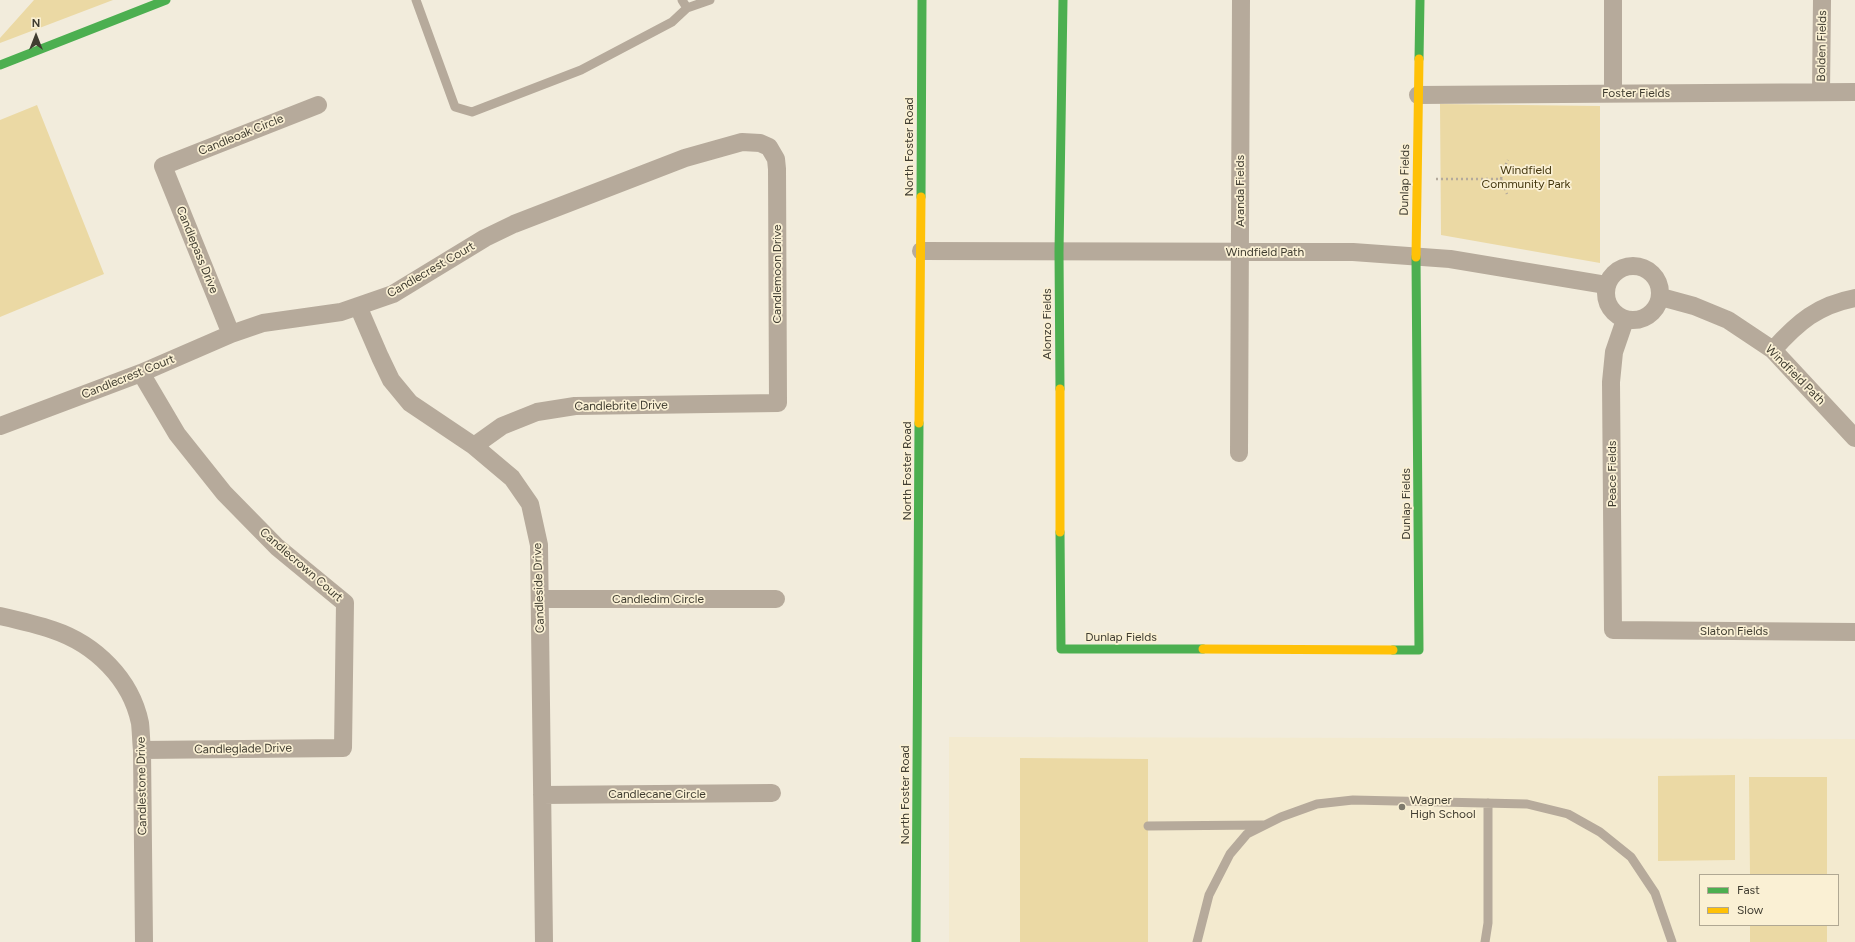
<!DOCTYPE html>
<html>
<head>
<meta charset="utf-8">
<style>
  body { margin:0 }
  #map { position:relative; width:1855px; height:942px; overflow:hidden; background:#f2ecdc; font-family:Figtree,sans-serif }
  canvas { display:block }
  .legend { position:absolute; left:1699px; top:874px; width:140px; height:52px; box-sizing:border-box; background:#faf0d4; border:1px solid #b0a893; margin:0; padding:5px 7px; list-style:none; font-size:12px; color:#403d31 }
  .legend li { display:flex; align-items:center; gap:8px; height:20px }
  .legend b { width:20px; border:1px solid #b0a893 }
  .north { position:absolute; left:16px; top:16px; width:40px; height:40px; -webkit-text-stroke:3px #faf0d4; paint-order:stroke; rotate:0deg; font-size:11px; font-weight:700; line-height:16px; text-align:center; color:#403d31 }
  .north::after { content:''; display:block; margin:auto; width:14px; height:18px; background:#403d31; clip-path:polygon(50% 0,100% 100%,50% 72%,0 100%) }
</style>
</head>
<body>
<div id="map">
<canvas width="1855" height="942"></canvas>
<ul class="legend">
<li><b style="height:5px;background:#4caf50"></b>Fast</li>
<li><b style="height:5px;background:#ffc107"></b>Slow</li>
</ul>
<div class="north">N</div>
</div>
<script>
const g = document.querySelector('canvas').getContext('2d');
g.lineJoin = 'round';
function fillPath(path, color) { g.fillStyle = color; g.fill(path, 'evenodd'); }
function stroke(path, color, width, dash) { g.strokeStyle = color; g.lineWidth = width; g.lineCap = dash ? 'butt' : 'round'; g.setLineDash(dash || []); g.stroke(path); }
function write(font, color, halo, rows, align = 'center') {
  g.font = font + ' Figtree,sans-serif'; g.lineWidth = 3.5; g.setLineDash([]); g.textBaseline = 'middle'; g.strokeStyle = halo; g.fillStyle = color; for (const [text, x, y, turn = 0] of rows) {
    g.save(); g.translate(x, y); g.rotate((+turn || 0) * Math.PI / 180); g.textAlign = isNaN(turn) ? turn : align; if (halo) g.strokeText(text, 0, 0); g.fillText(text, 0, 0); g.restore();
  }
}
fillPath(new Path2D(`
  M949 737 1855 739V942H949ZM1700 875H1838V925H1700Z`), '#f3eacf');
fillPath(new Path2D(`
  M34 0H113L0 43V38Z
  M1440 104 1600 106V263L1441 235Z
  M37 105 104 274 0 317V120Z
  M1020 758 1148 759V942H1020Z
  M1735 775V860L1658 861V776Z
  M1749 777H1827V875H1750Z
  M1750 925H1827V942H1750Z`), '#ebd9a4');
stroke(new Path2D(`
  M1436 179H1501L1503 170 1508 160
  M1501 179 1507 194`), '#b4aa9d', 2.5, [2, 3]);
stroke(new Path2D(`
  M416 0 455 107 472 112 581 70 672 22 687 8 710 0
  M682 0 687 8
  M1148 826 1263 825
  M1197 942 1209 895 1230 854 1247 834 1281 817 1317 804 1353 800 1527 804 1568 814 1600 832 1631 857 1655 893 1672 942
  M1485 942 1488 923V803`), '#b6aa9b', 9);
stroke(new Path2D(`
  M1821 92 1822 0
  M1613 93V0
  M1418 95 1855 92
  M921 251 1353 252 1450 259 1606 285
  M1606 293a27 27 0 1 1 54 0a27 27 0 1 1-54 0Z
  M1661 297 1694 306 1728 320 1773 350 1855 438
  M358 306 380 357 391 380 410 403 474 446 512 478 530 504 539 545 544 942
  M1625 320 1614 352 1611 382 1613 630 1855 632
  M231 334 163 166 318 105
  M1773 350C1798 322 1818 305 1855 298
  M141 373 177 434 224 493 277 547 345 603 343 748 142 750
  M0 426 141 373 231 334 263 323 341 312 393 294 485 238 514 224 685 158 742 142 760 143 769 147 776 159 777 169 778 403 575 406 537 412 502 426 474 446
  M1239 453 1241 0
  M540 599H776
  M0 616C18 620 36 624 53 630 95 644 131 679 140 723 141 732 141 741 142 750L144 942
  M542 795 772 793`), '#b6aa9b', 18);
stroke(new Path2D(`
  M1419 59 1420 0
  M0 65 166 0
  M921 197 922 0
  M1060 389 1059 252 1063 0
  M1060 532 1061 649H1203
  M1393 650H1419L1416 257
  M916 942 919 423`), '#4caf50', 9);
stroke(new Path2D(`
  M1416 257 1419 59
  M1060 389V532
  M919 423 921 197
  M1203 649 1393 650`), '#ffc107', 9);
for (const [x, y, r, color] of [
  [1402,807,4,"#7e7a6d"]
]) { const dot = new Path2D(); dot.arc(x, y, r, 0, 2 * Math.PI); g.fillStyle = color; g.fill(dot); stroke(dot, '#faf0d4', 1.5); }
write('12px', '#403d31', '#faf0d4', [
  ["Bolden Fields",1822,46,-89],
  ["Foster Fields",1636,93],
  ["Candleoak Circle",241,135,-22],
  ["North Foster Road",909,147,-90],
  ["Dunlap Fields",1405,180,-89],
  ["Aranda Fields",1240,191,-90],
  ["Candlepass Drive",197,250,68],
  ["Windfield Path",1265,252],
  ["Candlecrest Court",431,270,-30],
  ["Candlemoon Drive",777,274,-90],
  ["Alonzo Fields",1047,324,-90],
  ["Windfield Path",1795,375,45],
  ["Candlecrest Court",128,377,-22],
  ["Candlebrite Drive",621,406,-1],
  ["North Foster Road",907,471,-90],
  ["Peace Fields",1612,474,-90],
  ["Dunlap Fields",1406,504,-90],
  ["Candlecrown Court",301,565,41],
  ["Candleside Drive",539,588,-92],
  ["Candledim Circle",658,599],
  ["Slaton Fields",1734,631],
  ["Dunlap Fields",1121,637],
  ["Candleglade Drive",243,749,-1],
  ["Candlestone Drive",142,786,-91],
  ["Candlecane Circle",657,794],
  ["North Foster Road",905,795,-90]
]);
write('12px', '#44370f', '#faf0d4', [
  ["Windfield",1526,170],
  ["Community Park",1526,184]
]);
write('12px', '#403d31', '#faf0d4', [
  ["Wagner",1410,800],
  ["High School",1410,814]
], 'left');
</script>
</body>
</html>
